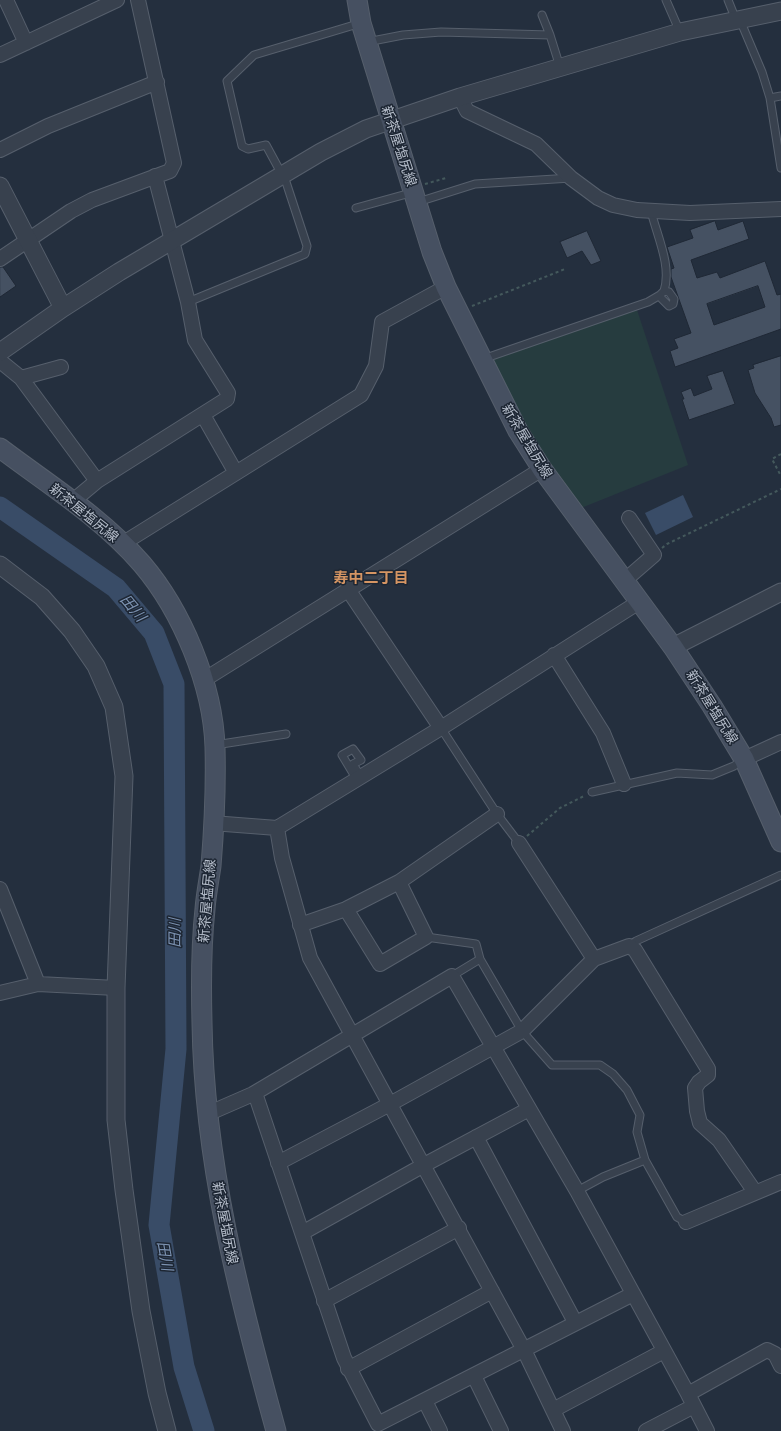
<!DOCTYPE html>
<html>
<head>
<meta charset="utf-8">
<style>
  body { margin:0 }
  canvas { display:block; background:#242f3e }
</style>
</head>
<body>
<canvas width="781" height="1431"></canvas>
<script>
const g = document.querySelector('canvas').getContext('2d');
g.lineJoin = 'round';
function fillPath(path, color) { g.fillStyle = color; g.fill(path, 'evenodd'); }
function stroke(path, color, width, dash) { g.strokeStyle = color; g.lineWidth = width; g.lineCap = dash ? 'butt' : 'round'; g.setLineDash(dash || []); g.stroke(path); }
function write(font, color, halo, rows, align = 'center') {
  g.font = font + ' Commissioner,"Noto Sans JP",sans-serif'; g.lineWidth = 3; g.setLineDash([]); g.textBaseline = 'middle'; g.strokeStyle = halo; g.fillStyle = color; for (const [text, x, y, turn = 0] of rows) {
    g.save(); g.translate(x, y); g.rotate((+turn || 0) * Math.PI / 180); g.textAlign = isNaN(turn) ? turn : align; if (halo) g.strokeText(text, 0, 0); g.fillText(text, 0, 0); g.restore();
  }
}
fillPath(new Path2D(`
  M637 310 688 465 576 510 530 441 493 366 495 359Z`), '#263c3f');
fillPath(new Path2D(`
  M683 495 693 517 656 535 645 513Z`), '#394c67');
stroke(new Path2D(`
  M0 507 116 588 154 633 174 684 176 1049 159 1225 184 1367 204 1431`), '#394c67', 21);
const building = new Path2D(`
  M715 221 718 230 743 221 749 239 691 260 697 278 717 272 720 278 765 261 777 295 781 294V329L675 367 670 351 678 348 674 339 691 333 671 277V269L674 268 667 247 693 238 690 230ZM758 286 765 307 714 325 707 304Z
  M587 231 601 261 591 265 582 251 567 258 560 242Z
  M0 267H3L16 286 0 297Z
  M781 356V425L774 427 771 418 755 393 748 370 754 368 753 365Z
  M723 371 735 404 689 420 682 399H684L681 392 691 388 694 396 712 389 707 376Z`);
fillPath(building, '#455162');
stroke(building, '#1f2835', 1);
const service = new Path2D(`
  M666 0 680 32
  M728 0 736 20
  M542 15 550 35 560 67
  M740 20 762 72 770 98 781 168
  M367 42 403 35 441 32 550 35
  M770 98 781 96
  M418 202 475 184 571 178
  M356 208 414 192
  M651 211C657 236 672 266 664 291
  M664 291 669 292 674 299 673 304 669 306 661 298 660 295Z
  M188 302 305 254 307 246 286 182 266 145 248 149 242 146 227 81 254 55 361 23
  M483 359 648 302 660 295
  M441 728 497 814 519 843
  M215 745 286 734
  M357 780 342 755 353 749 361 760 353 764 361 777
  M592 792 677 773 712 775 734 766 743 759
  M426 937 476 944 480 959 522 1031 552 1065H600L613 1074 627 1090 640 1115 637 1132 645 1160 677 1217 686 1222
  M629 946 636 941 781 875
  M452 976 480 959
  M577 1191 603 1177 645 1160`);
const minor = new Path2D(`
  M6 0 26 43
  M0 55 117 0
  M460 97 467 111 536 144 571 178 598 198 613 205 637 210 690 213 781 209
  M0 150 48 126 157 82
  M0 259 71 211 92 200 170 171 174 163 138 0
  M0 361 21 378 97 481
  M21 378 61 367
  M203 415 236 473
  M73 501 97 481 227 399 228 393 195 340 188 302 155 176
  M122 544 361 395 376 366 382 322 446 287
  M624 581 654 555 629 518
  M349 591 441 728
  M554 655 603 733 624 784
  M210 676 542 469
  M744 759 781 742
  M212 823 277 828 282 858 310 958 524 1350 563 1431
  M277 828 441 728 639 602
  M519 843 594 959
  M0 889 38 984
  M346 909 380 964 426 937 399 882
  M300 925 346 909 399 882 497 814
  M0 993 38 984 116 988
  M255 1093 344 1358 378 1424 633 1294
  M207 1113 214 1111 253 1094 452 976 577 1191 688 1394 707 1431
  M476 1137 575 1322
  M278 1163 390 1104 522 1031 594 959 629 946 635 950 708 1069V1075L699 1082 695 1088 697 1111 700 1123 719 1140 755 1192
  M686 1222 781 1182
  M302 1233 424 1165 529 1109
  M324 1301 459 1228
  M348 1369 492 1291
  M474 1376 501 1431
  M688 1394 767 1350 775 1354 781 1366
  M425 1401 440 1431
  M553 1410 664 1351
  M646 1431 694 1406`);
const tertiary = new Path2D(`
  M0 186 63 308
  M0 352 63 308 119 272 321 152 366 129 460 97 680 32 781 11
  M0 565 42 597 72 631 96 666 114 707 124 776 116 988V1120L124 1190 141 1311 157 1393 167 1431
  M673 647 781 592`);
const secondary = new Path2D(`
  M357 0 361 23 432 252 446 287 518 431 542 469 673 647 712 706 744 759 781 842
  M0 448C49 485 101 517 142 564 182 611 213 685 215 747 216 785 214 829 211 866 209 880 206 895 205 909 201 946 201 985 202 1023 204 1162 239 1297 276 1431`);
stroke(service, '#565f6c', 9);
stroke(minor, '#565f6c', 16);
stroke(tertiary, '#565f6c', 19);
stroke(secondary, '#565f6c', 21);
stroke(new Path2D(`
  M425 184 446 178
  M472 306 565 269
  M781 454 772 459 781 476
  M662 548 667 544 781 489
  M527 836 560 808 584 796`), '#44595c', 2, [3, 3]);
stroke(service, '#38414e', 7);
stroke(minor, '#38414e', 14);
stroke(tertiary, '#38414e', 17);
stroke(secondary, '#465061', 19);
write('14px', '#b4bcc9', '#1d2633', [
  ["新茶屋塩尻線",399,146,72],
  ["新茶屋塩尻線",527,441,59],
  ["新茶屋塩尻線",84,513,39],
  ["新茶屋塩尻線",712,707,58],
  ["新茶屋塩尻線",207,901,-85],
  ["新茶屋塩尻線",225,1223,79]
]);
write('bold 15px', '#d59563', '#1d2633', [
  ["寿中二丁目",371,578]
]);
write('italic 15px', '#7c92b1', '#1d2633', [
  ["田川",133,608,50],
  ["田川",175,933,-90],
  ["田川",165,1256,80]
]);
</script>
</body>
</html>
